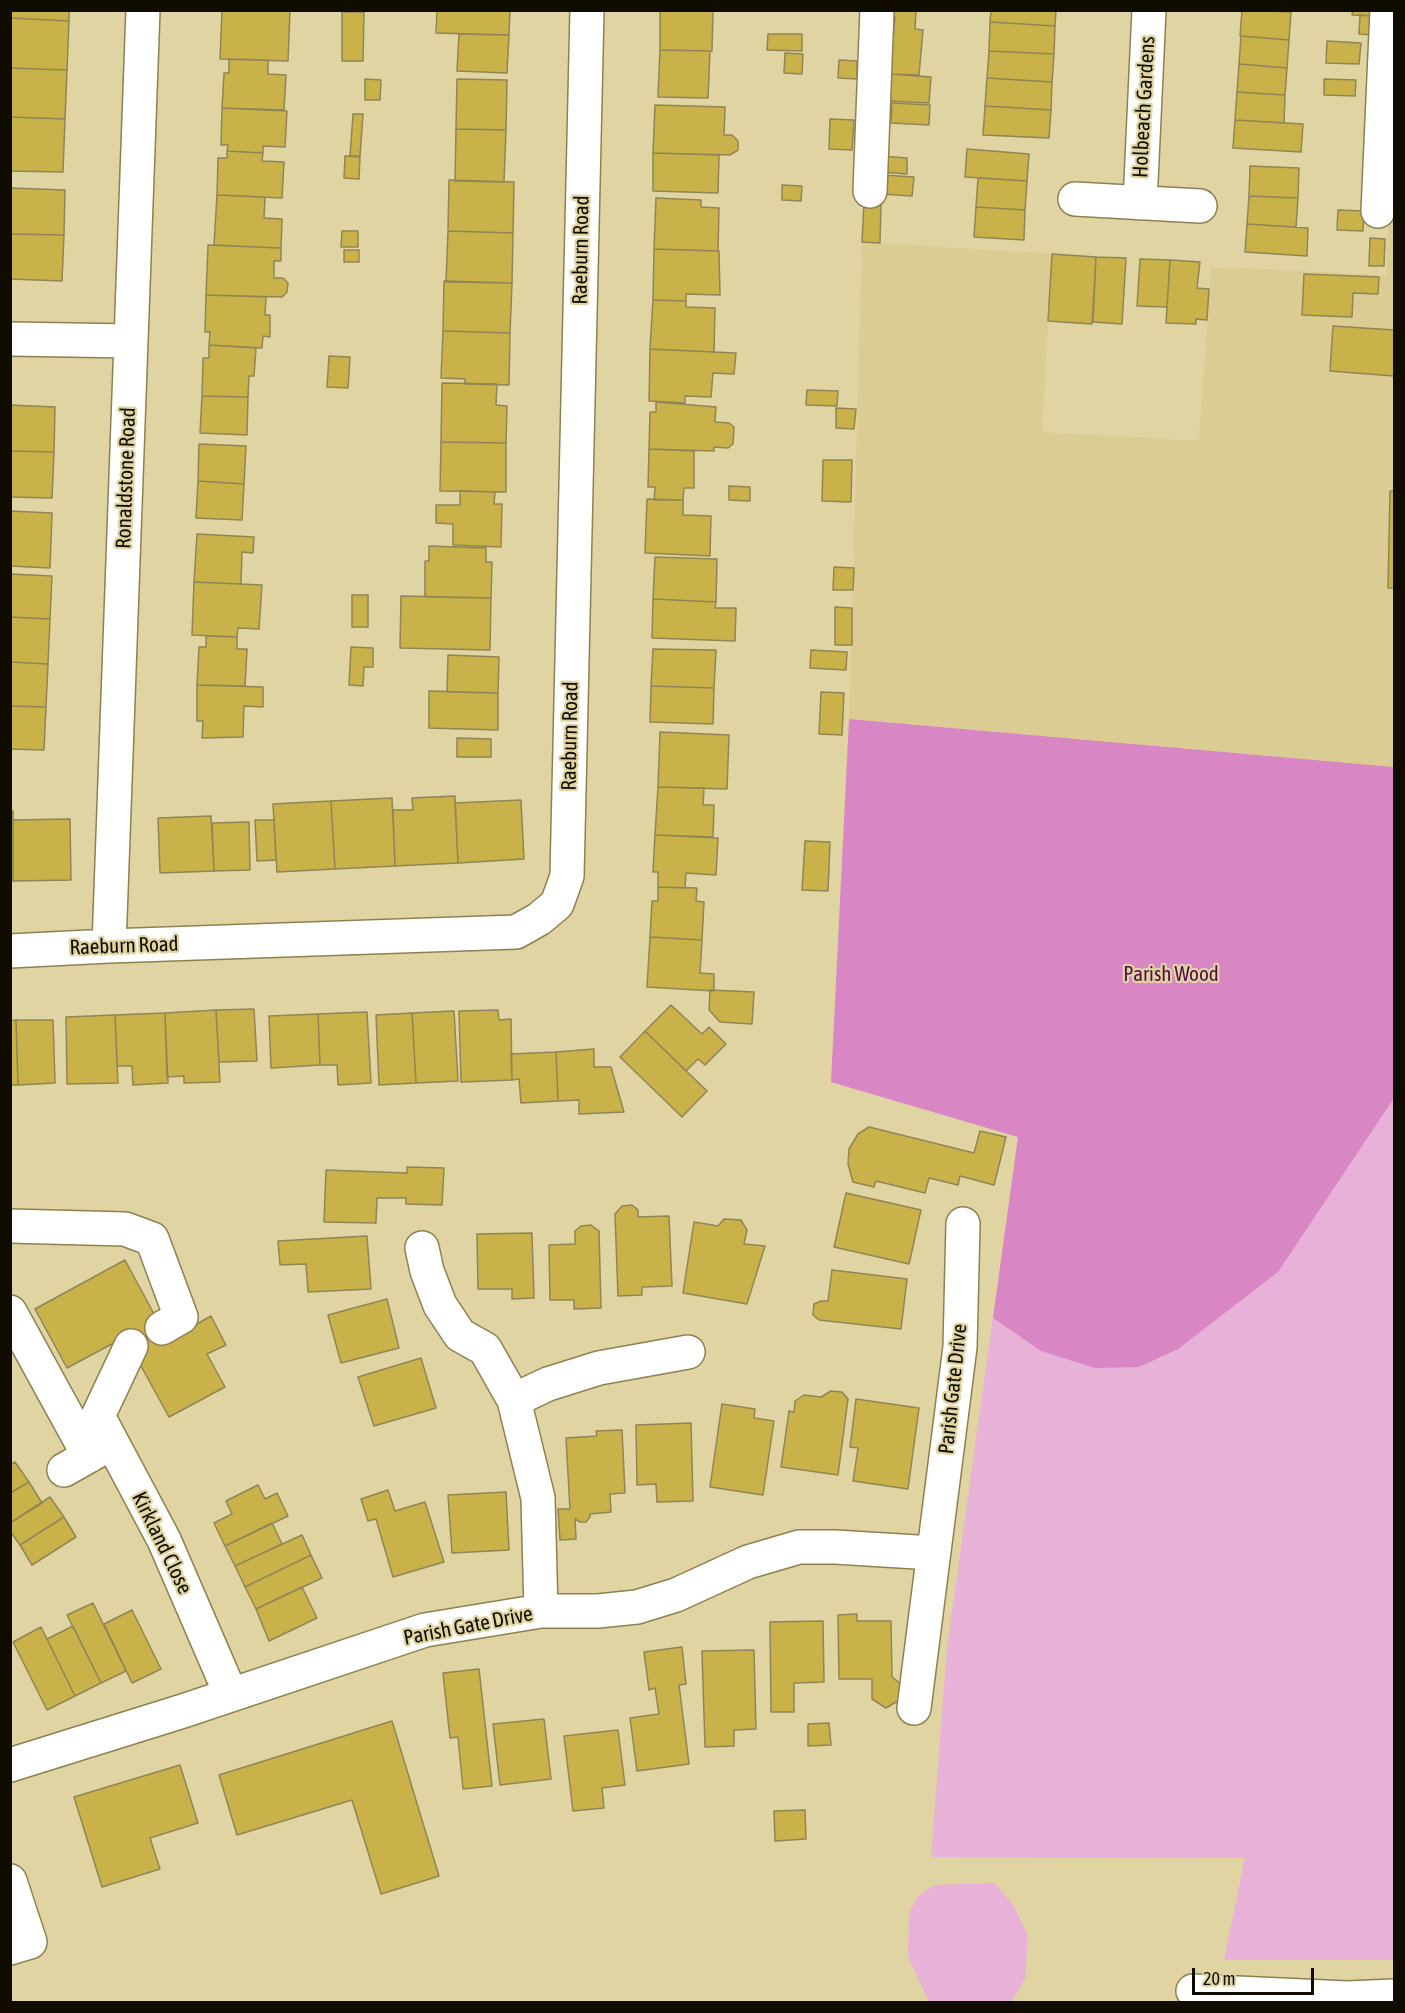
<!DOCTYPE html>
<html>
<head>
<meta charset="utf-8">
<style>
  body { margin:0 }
  #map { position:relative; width:1405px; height:2013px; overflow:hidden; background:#e0d4a2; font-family:"Asap Condensed",sans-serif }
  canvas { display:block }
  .frame { position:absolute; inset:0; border:12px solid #100c00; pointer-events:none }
  .scale { position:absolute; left:1192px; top:1968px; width:122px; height:27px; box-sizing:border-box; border:3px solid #100c00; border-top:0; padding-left:8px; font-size:18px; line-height:21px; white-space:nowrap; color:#100c00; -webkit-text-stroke:4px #e0d4a2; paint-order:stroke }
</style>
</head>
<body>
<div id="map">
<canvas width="1405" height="2013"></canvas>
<div class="frame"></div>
<div class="scale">20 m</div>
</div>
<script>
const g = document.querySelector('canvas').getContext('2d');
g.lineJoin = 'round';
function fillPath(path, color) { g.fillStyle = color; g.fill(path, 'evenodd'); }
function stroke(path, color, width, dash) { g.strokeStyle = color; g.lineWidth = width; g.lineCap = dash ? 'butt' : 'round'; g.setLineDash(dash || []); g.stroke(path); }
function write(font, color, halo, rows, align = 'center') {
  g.font = font + ' "Asap Condensed",sans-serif'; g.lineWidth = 4.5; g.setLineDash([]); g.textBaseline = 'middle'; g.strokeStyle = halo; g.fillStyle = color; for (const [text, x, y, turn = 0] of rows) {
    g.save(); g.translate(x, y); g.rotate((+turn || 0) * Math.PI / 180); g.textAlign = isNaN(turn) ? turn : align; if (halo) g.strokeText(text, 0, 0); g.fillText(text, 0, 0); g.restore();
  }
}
fillPath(new Path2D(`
  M1394 78V767L849 719 862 242 1052 254 1042 432 1199 441 1211 267 1386 275Z`), '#dacc92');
fillPath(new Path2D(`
  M1394 770V1960H1224L1245 1858 931 1857 947 1648 1018 1137 831 1082Z
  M995 1883 1014 1906 1028 1935 1025 1979 1011 2002H929L908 1956 909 1913 918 1896 935 1885Z`), '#e7b1d8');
fillPath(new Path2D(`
  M849 719 1394 767V1098L1278 1272 1178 1349 1139 1367 1095 1368 1041 1351 993 1318 1018 1137 831 1082Z`), '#d887c4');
const building = new Path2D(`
  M10 10H69V21L10 18Z
  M222 10H290L288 61 220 59Z
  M437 10H510L509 35 436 33Z
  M660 10H713L712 51 660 50Z
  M889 10H916L915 29 923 30 919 75 890 74 895 17 889 16Z
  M991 10H1056L1055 26 990 22Z
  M1242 10 1291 12 1289 40 1240 36Z
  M1353 10H1375L1374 16 1352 15Z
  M342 12H364L363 61H342Z
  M1360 15 1374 16 1373 35 1359 34Z
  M10 18 69 21 67 70 10 68Z
  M990 22 1055 26 1054 54 989 51Z
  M459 34 509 35 507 73 457 71Z
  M768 34H802V51L767 50Z
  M1241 36 1289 40 1287 68 1239 64Z
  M1327 41 1361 43 1359 64 1326 63Z
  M660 50 710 51 708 98 658 97Z
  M989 51 1054 54 1052 82 987 78Z
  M785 53 803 54 802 74 784 73Z
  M229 59 268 60V74L286 75 284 110 222 108 224 73H229Z
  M839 60 857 61V79L838 78Z
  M1239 64 1287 68 1285 95 1237 92Z
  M10 68 67 70 65 119 10 117Z
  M890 74 931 77 929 103 889 101Z
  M987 78 1052 82 1051 110 985 106Z
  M365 79 381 80 380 100H365Z
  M457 79 507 80 506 130 456 129Z
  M1324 79 1356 80 1355 96 1324 95Z
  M1237 92 1285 95 1284 123 1235 120Z
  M892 103 930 105 929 125 891 123Z
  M655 105 725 107 724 135H732L738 141V150L730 155 653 153Z
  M985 106 1051 110 1049 138 983 135Z
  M222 108 287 111 285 147 263 146V153L227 151 228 145H221Z
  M353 114H363L360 156H350Z
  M10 117 65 119 63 172 10 171Z
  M830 119 854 120 852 150 829 149Z
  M1235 120 1303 124 1301 152 1233 148Z
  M456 129 506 130 504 182 455 181Z
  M967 149 1029 154 1027 181 965 177Z
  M227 151 263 153 262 161 284 162 282 198 217 195 218 158H227Z
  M653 153 719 155 718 193 653 191Z
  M345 156 360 157 359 179 344 178Z
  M882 156 907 158V174L882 172Z
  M1250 166 1299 168 1298 198 1249 196Z
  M884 175 914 177 912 196 882 194Z
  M978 178 1027 181 1025 210 976 207Z
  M449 180 514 182 513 233 448 231Z
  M782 185 802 186 801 201 782 200Z
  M10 188 65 190 64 235 10 234Z
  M217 195 265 197 264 218 282 219 281 248 214 245Z
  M1249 196 1298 198 1296 227 1247 224Z
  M656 198 701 200V207L719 208 718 251 654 249Z
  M864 202 881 203 880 243 862 242Z
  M976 207 1025 210 1024 240 974 237Z
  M1338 210 1364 211 1363 231 1337 230Z
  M1247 224 1308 228 1307 256 1245 252Z
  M342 231H358V247H341Z
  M448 231 513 233 512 283 446 282Z
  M10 234 64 235 62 281 10 279Z
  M1370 238 1385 239 1384 266H1369Z
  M208 245 281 248V261H274V278H283L288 283 287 292 282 297 206 295Z
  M654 249 719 251 720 295 686 294V301L653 300Z
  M344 250H359V262H344Z
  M1052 254 1096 257 1092 324 1048 321Z
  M1096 257 1126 258 1122 324 1093 322Z
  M1140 259 1170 260 1167 307 1137 306Z
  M1170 260 1200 262 1197 288 1209 289 1207 320 1196 319V324L1166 323Z
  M1304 274 1379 277 1378 294 1353 293 1352 317 1302 315Z
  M444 281 512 283 510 333 443 331Z
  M206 295 266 297 265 315H270V337L263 336 262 348 209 345 210 332H205Z
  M653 300 686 301V307L715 308 714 352 650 349Z
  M1333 326 1394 330V376L1330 371Z
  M443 331 510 333 509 385 465 384V379L441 378Z
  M209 345 256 348 254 376H249L248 397 202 396 203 358H209Z
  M650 349 736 353 734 374 713 373 711 397 685 396V403L649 401Z
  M329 356 350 357 348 388 327 387Z
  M442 383 497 384 496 405 507 406 506 443 441 442Z
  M807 390 838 391 837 406 806 405Z
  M202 396 248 397 247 435 200 433Z
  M656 402 716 407 715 422 729 423 734 427 733 444 728 448 714 447V451L649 449 650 412H656Z
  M10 405 55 407 54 452 10 451Z
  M836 408 856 409 854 429 836 428Z
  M441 442 506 443V492L440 491Z
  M199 444 246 446 244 484 198 481Z
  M649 449 694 451V488H684L683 500H654L655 487H648Z
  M10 451 54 452 52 498 10 497Z
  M823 460H852L851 502 822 501Z
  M198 481 244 484 242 520 196 518Z
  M729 486 750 487V501L729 500Z
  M460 491 495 492 494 504H502L501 547 453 545V524L436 523V505H460Z
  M1390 491H1394V588H1388Z
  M647 499 683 500V515L711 516 710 556 645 553Z
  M10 511 52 513 50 568 10 566Z
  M197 534 254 537 253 553 242 552 241 584 194 582Z
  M429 546 486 548V562H492L491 598 425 597V561H429Z
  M655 557 717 559 716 602 653 599Z
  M834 567 854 568 853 590H833Z
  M10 574 52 576 50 619 10 617Z
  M194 582 262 585 259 629 238 628 237 637 192 635Z
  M352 595H368V627H352Z
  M401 596 491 598 490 650 400 648Z
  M653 599 716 602 715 608H736L735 641 652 638Z
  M835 607 852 608V645H835Z
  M10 617 50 619 48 664 10 662Z
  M206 636 237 637V649H247L245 686 197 685 199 647H206Z
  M351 647 373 648V667H364L363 686 349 685Z
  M653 649 716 650 714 688 651 686Z
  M811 650 847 652 846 670 810 668Z
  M448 655 499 657 498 693 447 692Z
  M10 662 48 664 46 707 10 706Z
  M197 685 263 687V707L244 706 243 737 202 738 203 721H197Z
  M651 686 714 688 713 724 650 722Z
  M429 691 498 693V730L429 728Z
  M821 692 844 693 842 735 819 734Z
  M10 706 46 707 44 750 10 749Z
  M660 732 729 735 727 789 658 787Z
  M457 738 491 739V757H457Z
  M658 787 704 788 703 805H714L713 837 655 835Z
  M455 796 458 863 395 866 393 810H413L412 798Z
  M392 798 395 866 335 869 331 801Z
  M521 800 524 859 458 863 455 803Z
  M331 801 335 869 277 872 273 804Z
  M10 811H13V881H10Z
  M211 816 214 871 160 873 158 818Z
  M70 819 71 880 13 881V820Z
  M255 820H274L276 860 257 861Z
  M249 822 250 870 214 871 212 823Z
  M655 835 718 838 716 875 686 873 685 888 658 887V872H653Z
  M805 841 830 842 828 891 802 890Z
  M658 887 697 888 696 901 704 902 702 940 650 937 652 901H658Z
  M650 937 702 940 700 973 714 974V991L647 987Z
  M710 990 754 992 752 1024 720 1022 709 1010Z
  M671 1005 702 1034 709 1027 726 1044 705 1065 698 1059 686 1071 645 1031Z
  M254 1009 257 1061 219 1062 216 1010Z
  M216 1010 220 1082 184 1083V1076L167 1077 165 1013Z
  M498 1010 499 1020 511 1019 512 1080 461 1082 459 1011Z
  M454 1011 458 1081 416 1083 412 1013Z
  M367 1012 371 1083 338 1085 337 1065H320L318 1014Z
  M165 1013 168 1083 133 1085 132 1066H117L115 1015Z
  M412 1013 416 1083 379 1085 376 1015Z
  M318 1014 320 1065 271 1068 269 1016Z
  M115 1015 118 1083 67 1084 66 1017Z
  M16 1020 18 1085H10V1021Z
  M16 1020H53L55 1083 18 1085Z
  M645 1031 707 1091 682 1117 620 1057Z
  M594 1049V1067H611L624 1112 579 1114V1100L558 1101 556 1052Z
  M556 1052 558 1101 521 1103 519 1079 512 1080 511 1054Z
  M869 1127 974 1153 980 1131 1006 1137 994 1185 960 1176 958 1185 929 1178 925 1193 876 1181 874 1187 853 1182 848 1164 849 1149 858 1134Z
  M407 1167 444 1168 442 1205 406 1204V1198H377L376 1223 324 1222 326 1170 407 1173Z
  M846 1193 921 1210 909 1264 834 1247Z
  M632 1205 638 1210V1217L669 1216 672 1286 642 1287V1295L618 1296 615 1214 622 1206Z
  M724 1219 741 1220 747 1230 744 1244 765 1246 747 1304 683 1293 694 1222 718 1226Z
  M591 1225 599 1231 601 1308 574 1309V1300H550L549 1245 575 1244V1231L581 1226Z
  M532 1233 534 1298 512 1299V1289H478L477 1234Z
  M367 1236 371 1289 308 1292 306 1264 280 1265 278 1241Z
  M125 1260 168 1340 211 1316 226 1345 207 1354 225 1387 169 1417 125 1337 67 1368 35 1309Z
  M832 1270 907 1279 901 1329 819 1320 813 1315 814 1304 821 1301H828Z
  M387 1299 399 1348 341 1363 328 1315Z
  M421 1358 436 1408 374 1426 358 1377Z
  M831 1391 842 1392 848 1399 838 1475 781 1467 789 1411 794 1412 795 1401 804 1395 821 1397Z
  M856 1399 919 1408 908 1489 853 1481 858 1448 850 1447Z
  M722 1404 755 1409 754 1418 774 1421 763 1495 710 1487Z
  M691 1423 693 1501 657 1502 656 1484 637 1485 636 1425Z
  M622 1430 625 1493 610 1494 611 1512 590 1514V1517L586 1522H580L575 1519 576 1539 560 1540 558 1509H570L566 1438 597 1436 596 1431Z
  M15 1462 29 1482 10 1493V1465Z
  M29 1482 42 1503 10 1523V1493Z
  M258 1485 265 1499 277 1493 288 1516 225 1546 214 1523 232 1514 226 1501Z
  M388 1490 395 1511 425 1502 444 1562 393 1577 376 1519 368 1521 361 1499Z
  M506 1492 509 1550 452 1553 448 1495Z
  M50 1497 64 1517 20 1545 10 1531V1523Z
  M64 1517 76 1537 32 1565 20 1545Z
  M272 1523 282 1544 235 1566 225 1546Z
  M302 1535 311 1555 245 1587 235 1566Z
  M311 1555 322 1578 256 1609 245 1587Z
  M302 1587 317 1618 269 1641 256 1609Z
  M93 1603 126 1671 101 1683 67 1615Z
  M132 1610 161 1669 132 1683 104 1624Z
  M857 1614V1621H891L892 1677 901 1684V1699L886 1708 872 1699V1679H839L838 1615Z
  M823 1621 824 1682 794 1683V1712H771L770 1622Z
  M73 1626 101 1683 75 1696 47 1639Z
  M41 1627 75 1696 47 1710 13 1642Z
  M682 1647 686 1684 679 1685 689 1764 637 1771 630 1718 659 1714 655 1688 649 1690 644 1652Z
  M754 1650 756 1729 734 1730V1746L705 1747 702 1651Z
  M479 1669 492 1786 463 1789 458 1737 450 1738 443 1673Z
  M544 1719 551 1779 500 1785 493 1724Z
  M392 1721 439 1876 381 1894 352 1800 237 1835 219 1775Z
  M829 1723 831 1745 808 1746V1724Z
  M618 1730 625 1785 602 1788 604 1808 573 1811 564 1736Z
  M180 1765 198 1823 150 1838 160 1869 102 1887 74 1797Z
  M805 1810 806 1839 775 1841 774 1811Z`);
fillPath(building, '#cab24b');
stroke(building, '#908555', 1.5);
const minor = new Path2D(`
  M870 191 877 10
  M1075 199 1200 206
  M1140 203 1149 10
  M1378 211 1387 10
  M10 339 130 341
  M109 946 143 10
  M10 951 109 946 516 932 539 919 557 904 567 876 587 10
  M10 1226 125 1229 152 1239 181 1317 162 1328
  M422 1248 427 1271 440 1305 460 1335 485 1349 514 1400 538 1498 541 1611
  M10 1312 89 1456
  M131 1346 98 1416 164 1540 231 1695
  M514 1400 548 1384 599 1368 688 1352
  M64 1470 108 1445
  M914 1708 960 1347 963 1224
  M10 1765 183 1711 425 1630 541 1611H598L637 1607 676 1595 748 1562 799 1547H835L933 1553
  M10 1881 30 1942 10 1948
  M1193 1991 1347 1998 1394 1996`);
stroke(minor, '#8d8152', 36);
stroke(minor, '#fff', 33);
write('21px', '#100c00', '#e0d4a2', [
  ["Holbeach Gardens",1144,107,-87],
  ["Raeburn Road",581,250,-89],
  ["Ronaldstone Road",126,478,-88],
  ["Raeburn Road",570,736,-89],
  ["Raeburn Road",124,946,-2],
  ["Parish Gate Drive",953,1389,-84],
  ["Kirkland Close",162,1543,64],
  ["Parish Gate Drive",468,1626,-11]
]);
write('21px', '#540b48', '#e0d4a2', [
  ["Parish Wood",1171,974]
]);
</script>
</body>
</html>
